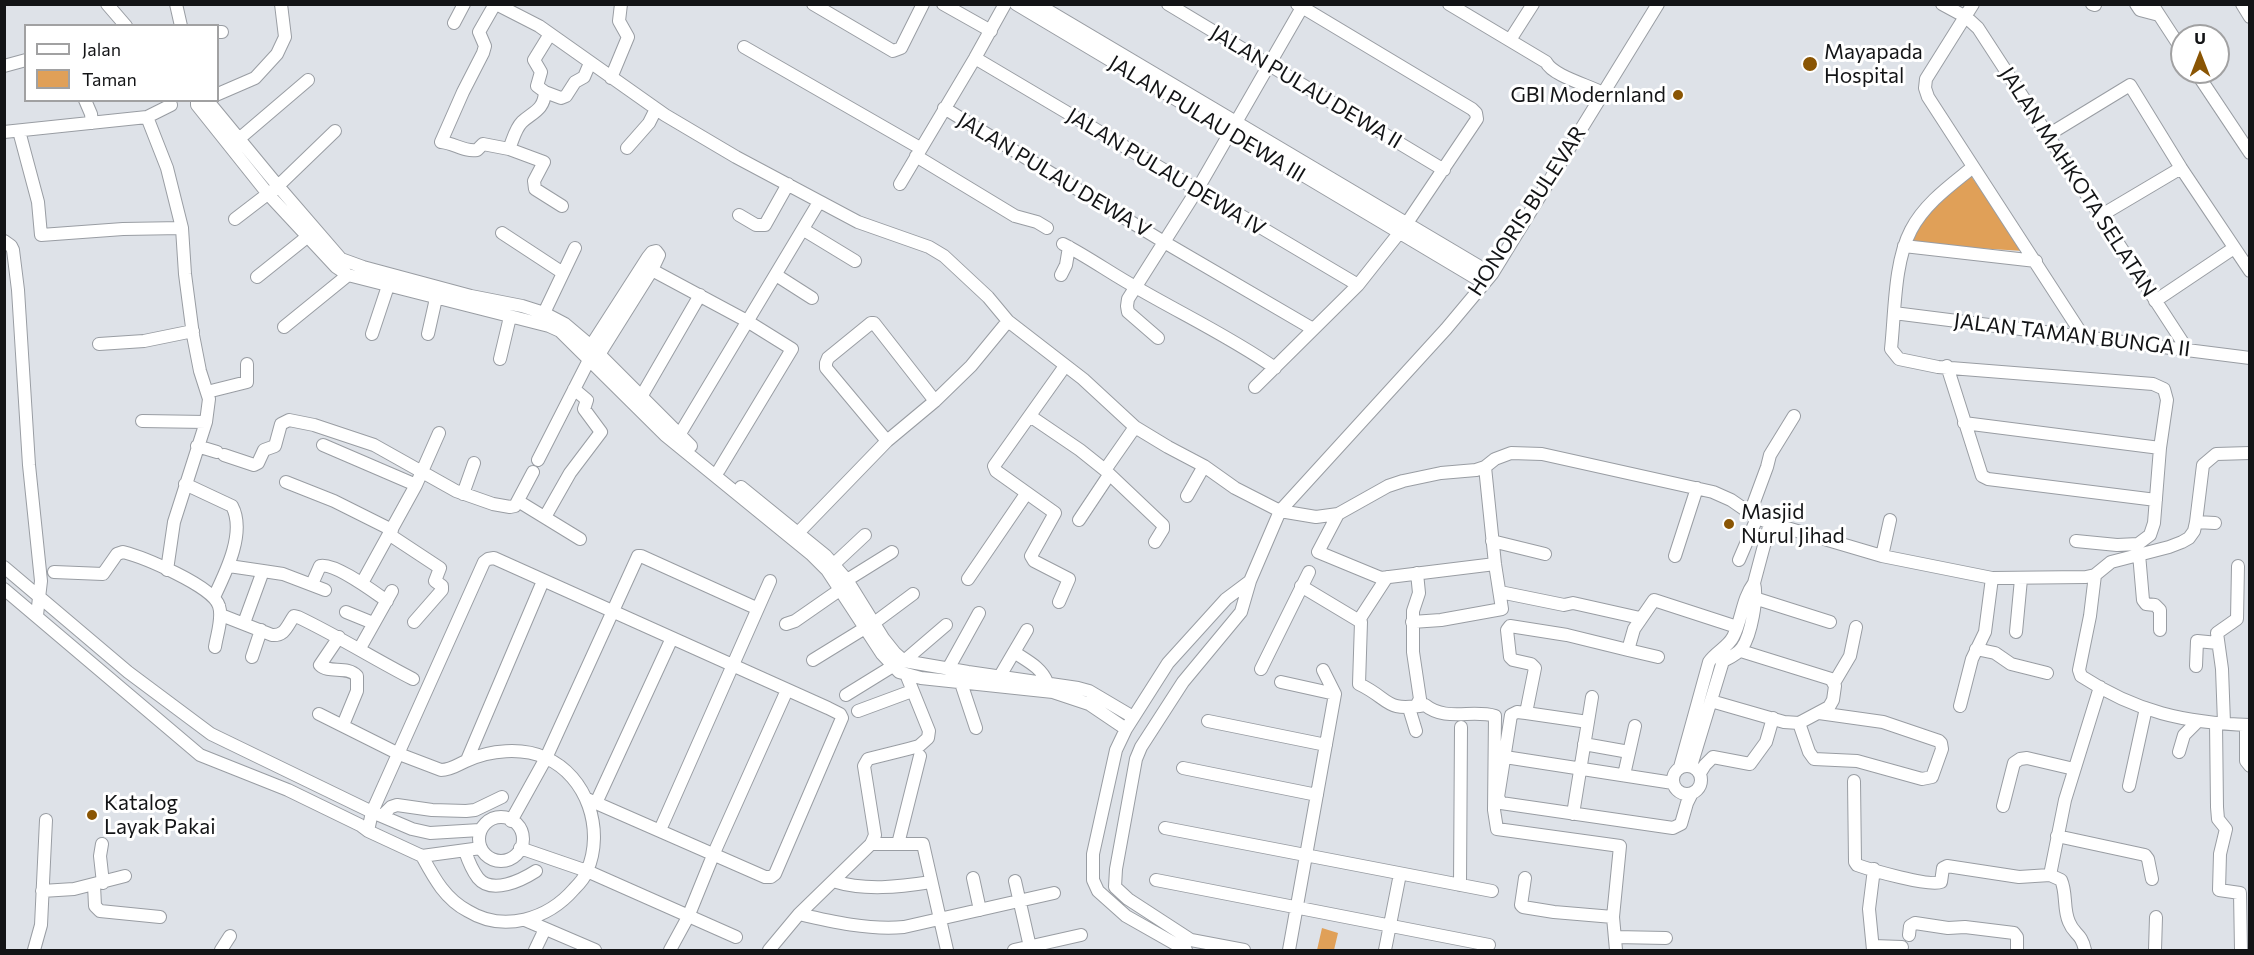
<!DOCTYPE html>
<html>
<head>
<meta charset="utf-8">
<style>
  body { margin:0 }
  #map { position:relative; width:2254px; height:955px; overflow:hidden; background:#dee2e8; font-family:Commissioner,sans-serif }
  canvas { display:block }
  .frame { position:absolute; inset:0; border:6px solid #131416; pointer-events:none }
  .legend { position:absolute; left:24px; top:24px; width:195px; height:78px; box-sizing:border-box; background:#fff; border:2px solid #a1a1a2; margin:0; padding:8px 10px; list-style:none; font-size:18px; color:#131416 }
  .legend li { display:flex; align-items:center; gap:12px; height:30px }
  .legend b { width:30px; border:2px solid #a1a1a2 }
  .north { position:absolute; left:2170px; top:24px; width:60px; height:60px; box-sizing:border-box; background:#fff; border:2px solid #a1a1a2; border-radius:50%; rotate:0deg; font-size:16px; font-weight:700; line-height:24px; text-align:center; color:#131416 }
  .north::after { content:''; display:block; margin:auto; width:21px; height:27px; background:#8a5503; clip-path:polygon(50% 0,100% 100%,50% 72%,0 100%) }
</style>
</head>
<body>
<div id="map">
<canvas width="2254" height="955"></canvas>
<div class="frame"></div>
<ul class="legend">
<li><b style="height:8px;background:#fff"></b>Jalan</li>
<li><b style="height:16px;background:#e0a058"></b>Taman</li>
</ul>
<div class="north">U</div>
</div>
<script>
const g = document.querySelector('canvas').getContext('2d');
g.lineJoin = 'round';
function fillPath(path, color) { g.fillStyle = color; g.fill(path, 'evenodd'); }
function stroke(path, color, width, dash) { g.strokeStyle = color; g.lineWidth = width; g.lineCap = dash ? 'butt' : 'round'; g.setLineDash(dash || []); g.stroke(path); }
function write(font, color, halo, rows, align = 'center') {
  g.font = font + ' Commissioner,sans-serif'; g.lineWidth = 6; g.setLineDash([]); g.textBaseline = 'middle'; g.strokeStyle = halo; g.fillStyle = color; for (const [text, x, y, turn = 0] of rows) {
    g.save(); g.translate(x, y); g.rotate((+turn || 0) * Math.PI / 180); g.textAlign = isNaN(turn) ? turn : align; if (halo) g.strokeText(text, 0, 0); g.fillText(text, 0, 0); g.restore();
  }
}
fillPath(new Path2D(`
  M1971 176 2024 251 1909 244 1934 205Z
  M1322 928 1338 933 1334 950H1317Z`), '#e0a058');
const minor = new Path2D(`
  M107 4 126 26
  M176 4 181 26
  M495 4 479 32 485 46 483 53 463 92 441 142C454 143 464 152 477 150L483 144 509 149C513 140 515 129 522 122 533 112 544 110 545 92L537 86 541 72 534 60 550 34
  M496 4 539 26 665 115 736 157 858 222 929 247 944 256 988 297 1008 321 1083 379 1135 427 1168 447 1204 466 1235 488 1280 511 1316 517 1338 514 1388 486 1403 481 1441 473 1476 470 1485 467 1495 459 1511 453 1542 454 1713 492 1731 500 1757 518 1770 523 1882 556 1992 578 2086 577 2095 575 2111 562 2169 547 2182 542 2189 538 2194 531 2196 522 2203 465 2216 454 2250 453
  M813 4 893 51 901 48 923 4
  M943 4 991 31
  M1016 4 1484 283
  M1037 4 1492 274
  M1168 4 1444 170
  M1449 4 1546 62C1553 76 1588 85 1603 93
  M1942 4 1966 17 1978 28 2187 349
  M1973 4 1926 79 1925 88 1928 97 2083 336
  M2092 4 2095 5
  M2136 4 2140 10 2159 15
  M2152 4 2182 50
  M2242 4 2250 17
  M454 23 464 4
  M218 32H222
  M1510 40 1533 4
  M744 47 920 148
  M975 58 1358 285
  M4 66 26 60
  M2196 72 2250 153
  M611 78 628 37 619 21 621 4
  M545 92 561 98 566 96 575 82 584 77 590 63
  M218 94 255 78 277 54 285 37 281 4
  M85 100 91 114 92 123
  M197 100V105L268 194 336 267 348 275 549 326 560 331 665 435 811 554 827 570 882 654 899 672 921 678 1053 692 1089 704 1126 729
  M207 100 278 186 341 259 363 267 471 296 522 306 544 313 565 324 591 346 691 446
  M944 108 1164 242 1313 329
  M147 117 167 168 182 228 185 274 193 335 200 371 209 399 206 422 174 522 167 570
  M19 131 38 202 41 235 123 229 182 228
  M4 132 147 117 171 105
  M2048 135 2130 85 2181 168 2250 271
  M240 138 308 80
  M627 148 649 123 656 109
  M509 149 544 162 534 181 535 189 562 206
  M916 156 1015 216 1037 222 1047 228
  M1973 167C1951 185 1925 203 1911 230 1894 262 1895 312 1891 349L1899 359 1938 367 2153 384 2164 389 2167 400 2160 448 2154 523 2150 535 2138 544 2117 545 2076 541
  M900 184 975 58 1005 4
  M739 215 756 225H765L788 184
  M2100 216 2181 168
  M235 219 278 186 335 131
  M804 230 855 261
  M502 233 563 273
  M4 241 11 246 13 250 18 290 29 465 41 581 37 615
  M1063 244C1090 258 1113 275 1139 289 1184 315 1232 338 1275 368
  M1904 246 2036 261
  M652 270 747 321 792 349 719 470
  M776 275 812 298
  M1061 275 1066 265 1069 247
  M257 277 307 237
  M2155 301 2234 248
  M544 313 575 248
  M1894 313 2250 358
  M284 327 348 275
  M372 334 388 286
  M428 334 437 294
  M1158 338 1128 312 1127 306 1128 299 1197 190 1304 4
  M99 344 144 341 193 331
  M587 352 648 257 652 252 656 251 659 255 652 270 595 361
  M500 359 510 317
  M1947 366 1982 476 1988 479 2156 500
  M1255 387 1358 285 1407 223 1477 119 1476 113 1472 109 1297 4
  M207 392 247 382V364
  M641 397 700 295
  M1030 416 1080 450 1105 470 1163 525V529L1155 542
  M142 421 206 422
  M1964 423 2160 448
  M887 441 826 368V363L828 358 871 323H874L935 401
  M675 442 819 202
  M323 445 416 485
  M197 446 217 452
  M224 455 254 465 258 463 264 450 275 446 281 424 289 420 314 425 374 445 456 491 493 504 510 507 515 506 533 472
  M538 460 589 360
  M1105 470 1135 427
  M286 482 334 501 392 530
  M185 484 232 506C246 532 226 572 214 597
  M741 487 826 556 847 580 883 638 895 653 904 661 968 672 1078 688 1089 691 1133 717
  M463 494 474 463
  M1187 496 1204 466
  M518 501 580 539
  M1750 513 1767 467 1770 455 1794 416
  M1338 514 1318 552 1381 578 1495 564
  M545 517 570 473 601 432 584 409 587 400 574 389
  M1079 520 1109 475
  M2196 522 2215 523
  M390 535 440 568 435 581 442 586V590L414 622
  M795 536 887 441 935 401 971 366 1008 321
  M1492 541 1545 554
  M2139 554 2143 600 2146 604 2155 605 2160 610V630
  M1675 556 1697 488
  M1882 556 1890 520
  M1739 560 1757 518
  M834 564 865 535
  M229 566 263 571
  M4 567 128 672 211 734 372 812 412 829 430 833 480 830
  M54 572 103 574 117 554 123 552C143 557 213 586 219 606 223 618 217 634 215 647
  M2095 575 2090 616 2079 670 2081 676C2136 712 2185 723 2250 725
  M968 579 1026 494
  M847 580 892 552
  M1250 581 1280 511 1446 329 1492 274 1658 4
  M362 583 416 485 439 433
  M1754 583 1770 523
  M312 584 320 566C334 562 374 592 387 601
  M1301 586 1361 622 1359 684C1392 700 1384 712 1425 705 1446 722 1472 709 1495 716L1494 810 1497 829 1620 846 1613 917 1616 950
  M4 589 200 755 288 790 360 825 368 831 422 856 481 848
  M1500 592 1564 605 1573 603 1640 618
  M1748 596 1830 622
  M1059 602 1069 579 1034 561 1031 556 1055 513 996 471 994 466 1065 366
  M346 612 373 623
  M221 615 272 635C285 636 287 626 294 616L298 617C338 636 374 659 413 679
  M1359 620 1387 577
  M1412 622 1441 620 1502 609 1495 564 1485 467
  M244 623 263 571 283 574 325 590
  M874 623 913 594
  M786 624 795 621 841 589
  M1027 630 1014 652C1027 661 1041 667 1047 682
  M2016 632 2021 579
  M339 637 320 665C329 674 347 665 357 676V691L343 725
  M360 648 392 591
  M1976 649 1995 653 2011 664 2047 673
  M252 657 261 630
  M1658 657 1628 650 1634 629 1654 600 1737 627
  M813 660 865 628
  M904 661 946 625
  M2196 666 2197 641 2218 643
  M948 669 979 613
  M1261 669 1309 572
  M1000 676 1014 652
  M1281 682 1335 694
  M961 683 976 728
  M1834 683 1850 656 1856 627
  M846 695 893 666
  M1711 701 1784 722 1799 723 1829 707 1833 700 1835 686 1831 679 1741 651
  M1416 706 1420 699 1413 652V611L1419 593 1417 573
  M1960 706 1972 659 1985 632 1992 578
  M1409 708 1416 731
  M858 711 912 691
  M1526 713 1535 668 1531 664 1513 660 1510 657 1507 630 1510 626 1567 635 1628 650
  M319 714 399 754 441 770C451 770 457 765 466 761 490 750 522 747 546 758 587 776 605 830 587 871 585 877 579 884 574 889 548 919 504 933 468 911 445 899 434 878 422 856
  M1208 721 1326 745
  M1588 722 1526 713 1517 712 1511 715 1498 797 1501 803 1673 828 1681 824 1687 803 1692 793
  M1799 723 1809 752 1814 759 1857 761 1922 779 1932 777 1942 749 1941 743 1939 741 1883 722 1819 713
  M2216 723 2217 807 2218 819 2226 829 2220 854 2219 890 2240 893 2241 950
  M2224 723 2222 669 2217 633 2237 619 2238 566
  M2246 725V761L2250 766
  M1584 744 1629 752
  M2179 752 2184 735 2197 722
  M1505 757 1673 783
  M467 760 543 581
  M1673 780a14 14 0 1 1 28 0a14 14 0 1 1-28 0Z
  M1680 767 1709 662C1716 652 1728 647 1733 637 1742 620 1742 599 1754 583 1758 598 1751 635 1742 648 1738 654 1729 658 1723 661L1691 766
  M1183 768 1317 795
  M1700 773 1705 765 1713 757 1750 764 1766 742 1773 718
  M1624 775 1635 726
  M1854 781 1855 862 1857 865C1871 870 1930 887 1941 882L1943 868 1947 866 2019 877 2050 875
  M2129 786 2146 708
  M596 803 672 638
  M2003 806 2014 763 2020 759 2027 758 2074 769
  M1573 814 1592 697
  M382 816 391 807 397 805 432 810 466 811 475 810 502 797
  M479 839a22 22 0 1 1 44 0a22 22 0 1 1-44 0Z
  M511 821 546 758 638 556H641L756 608
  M1165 828 1492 891
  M660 830 770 581
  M368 831 372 812 484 562 488 559 494 558 828 708 840 714 842 718 775 874 771 877H765L587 799
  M2057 836 2145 855 2148 859 2152 879
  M102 844 100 856 103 883
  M871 844H923L947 950
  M898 844 920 756
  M520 848 587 871 736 937
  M465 851C468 860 472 870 478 878 492 895 522 880 536 871
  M973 878 980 910
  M1525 878 1521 905 1523 907 1554 912 1613 917
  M1156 880 1489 945
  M833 881C865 891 899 887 931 882
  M1015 881 1030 947
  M94 885 95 906 100 911 160 917
  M1460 885 1461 727
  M42 891 74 889 125 876
  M799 914C833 922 868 930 904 927L1054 893
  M525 920 595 950
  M1909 935 1910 926 1915 923 1948 928 1965 927 2014 933 2017 937V950
  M1615 937 1666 938
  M1873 946 1902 947
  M34 950 41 925 46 820
  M221 950 230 936
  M535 950 545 929
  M670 950 688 917 714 853 787 690
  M769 950 799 914 871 844 875 835 864 766 868 759 908 749 919 746 928 738 929 731 906 674
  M1014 950 1081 935
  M1186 950 1126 916 1098 891 1093 880V854L1116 750 1126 729 1168 663 1226 599 1250 581 1241 612 1183 682 1141 747 1136 759 1116 869 1115 887 1128 899 1191 940 1244 950
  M1289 950 1335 694 1323 670
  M1385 950 1400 874
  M1873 950 1869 909 1874 869
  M2085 950C2081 932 2074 935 2069 922 2063 909 2067 893 2061 880L2050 875 2065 800 2100 687
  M2155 950 2156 917`);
stroke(minor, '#999da3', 14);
stroke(minor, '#fff', 12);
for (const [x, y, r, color] of [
  [1810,64,8,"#8a5503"],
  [1678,95,6,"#8a5503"],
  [1729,524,6,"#8a5503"],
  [92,815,6,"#8a5503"]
]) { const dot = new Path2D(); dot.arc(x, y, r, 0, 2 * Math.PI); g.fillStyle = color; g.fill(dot); stroke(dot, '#fff', 2); }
write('21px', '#131416', '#fff', [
  ["Mayapada",1824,52],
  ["Hospital",1824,76],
  ["GBI Modernland",1666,95,"right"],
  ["Masjid",1741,512],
  ["Nurul Jihad",1741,536],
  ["Katalog",104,803],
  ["Layak Pakai",104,827]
], 'left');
write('21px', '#131416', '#fff', [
  ["JALAN PULAU DEWA II",1306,87,31],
  ["JALAN PULAU DEWA III",1207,119,31],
  ["JALAN PULAU DEWA IV",1166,172,31],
  ["JALAN PULAU DEWA V",1054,175,31],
  ["JALAN MAHKOTA SELATAN",2078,182,57],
  ["HONORIS BULEVAR",1527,211,-57],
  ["JALAN TAMAN BUNGA II",2072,335,7]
]);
</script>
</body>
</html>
